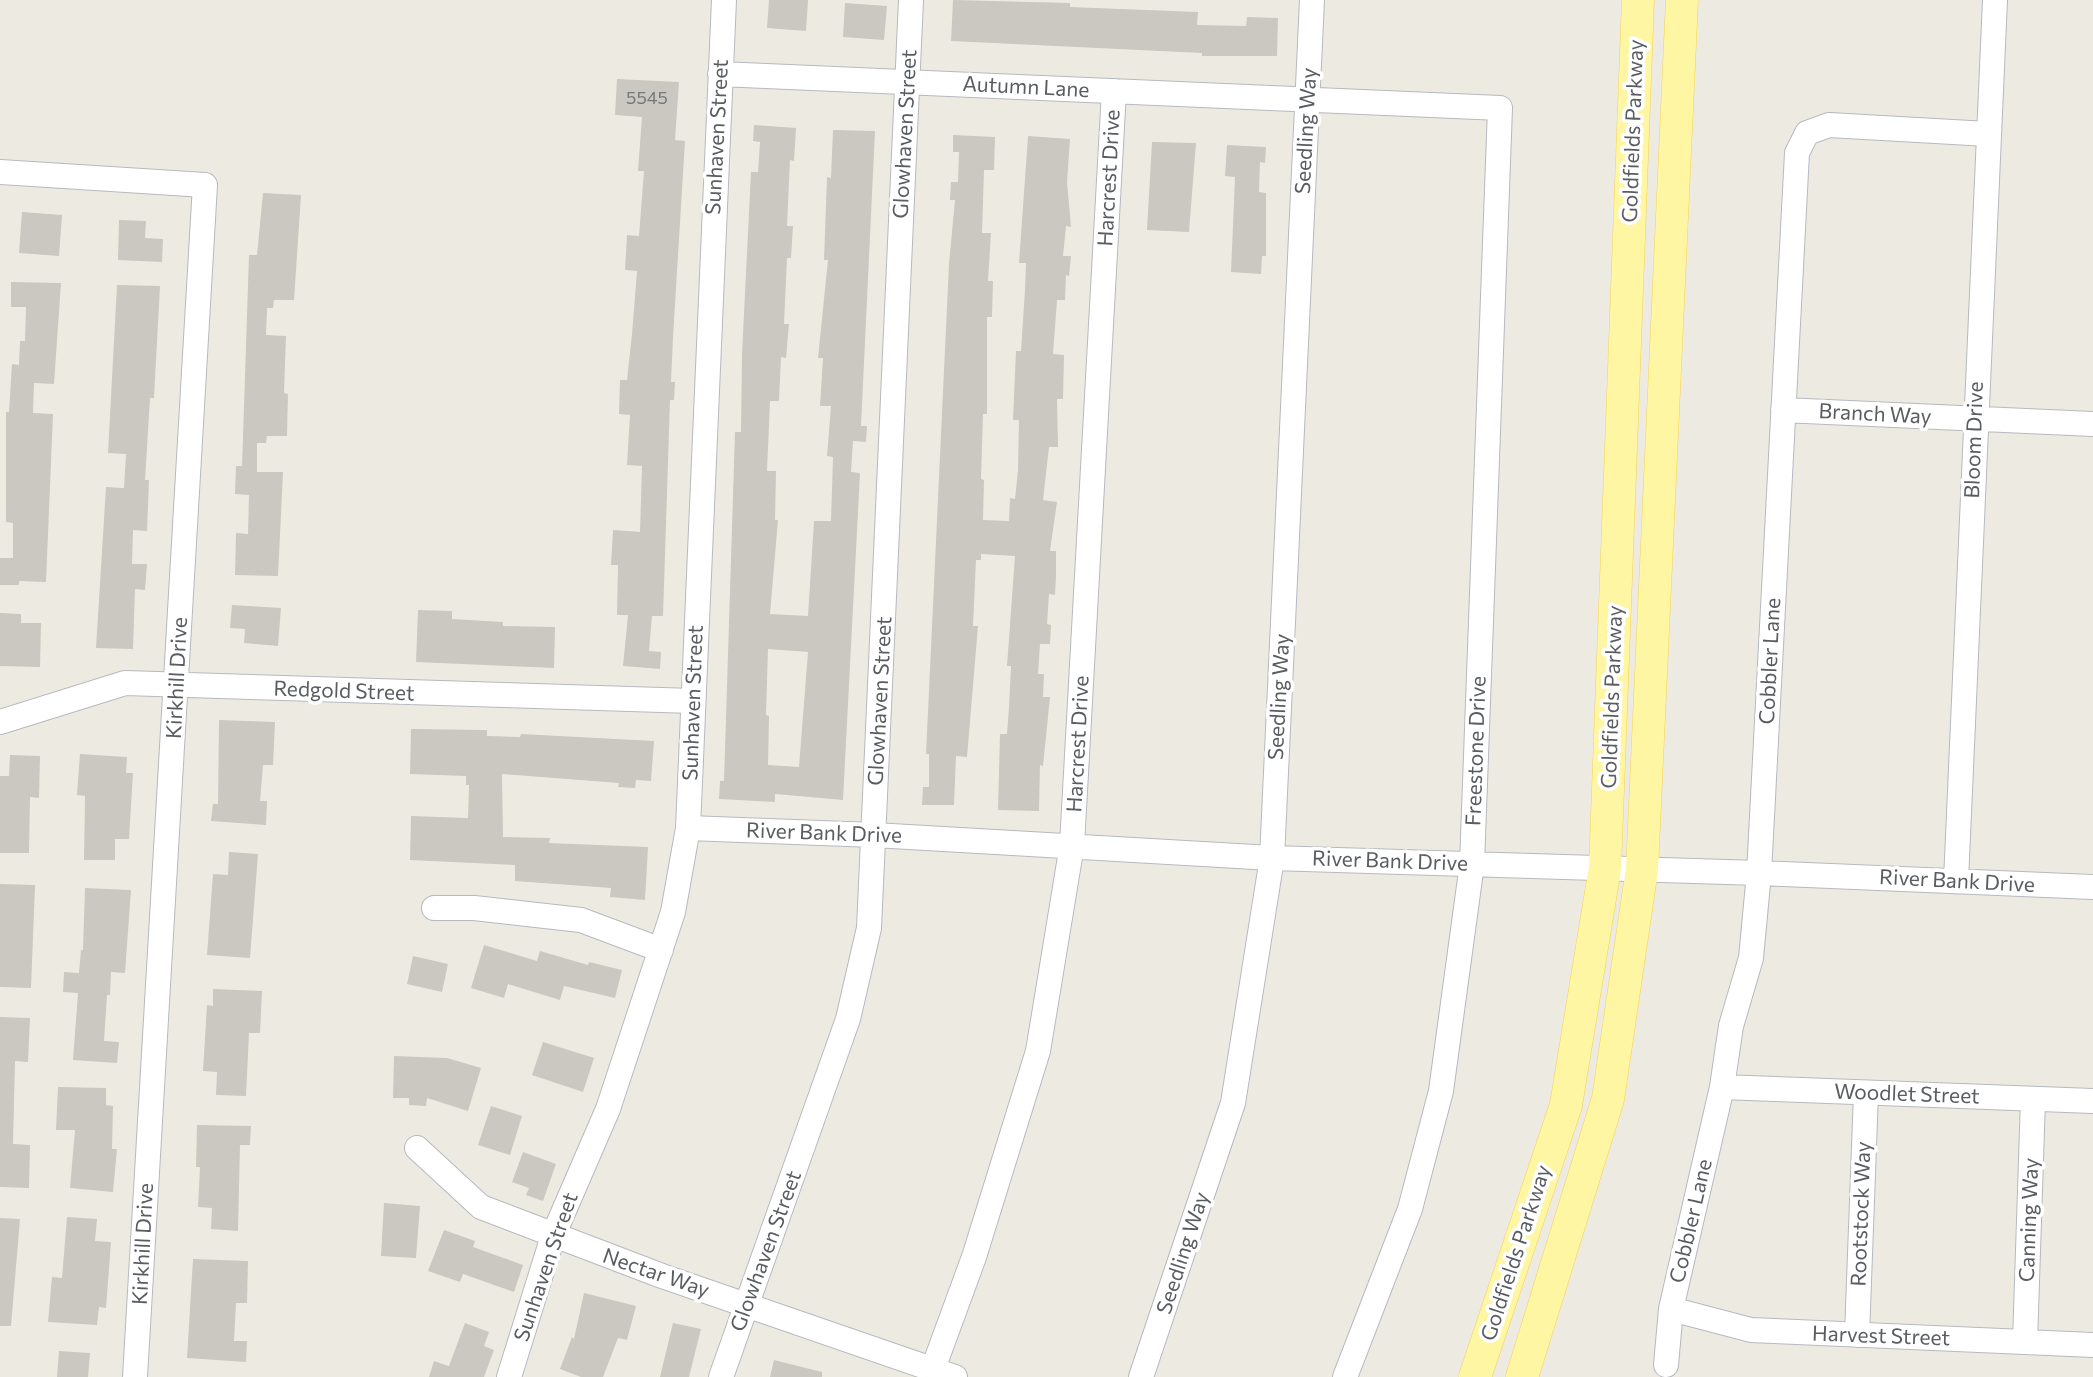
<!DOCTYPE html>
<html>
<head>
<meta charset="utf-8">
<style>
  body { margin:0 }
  canvas { display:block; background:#edebe1 }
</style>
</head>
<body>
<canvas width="2093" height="1377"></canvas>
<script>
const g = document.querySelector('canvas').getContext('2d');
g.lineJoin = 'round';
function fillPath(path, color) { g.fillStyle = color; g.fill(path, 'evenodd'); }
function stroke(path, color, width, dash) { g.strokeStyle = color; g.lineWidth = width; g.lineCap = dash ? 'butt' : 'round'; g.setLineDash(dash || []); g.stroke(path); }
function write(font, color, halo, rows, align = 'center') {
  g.font = font + ' Commissioner,sans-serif'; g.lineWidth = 7; g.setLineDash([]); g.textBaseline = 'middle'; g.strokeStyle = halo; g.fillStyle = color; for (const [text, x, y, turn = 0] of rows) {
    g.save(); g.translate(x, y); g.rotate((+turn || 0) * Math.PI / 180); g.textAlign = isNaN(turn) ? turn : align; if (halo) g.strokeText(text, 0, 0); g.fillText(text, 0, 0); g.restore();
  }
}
fillPath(new Path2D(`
  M769 0H808L806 31 767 28Z
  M953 0 1070 3V7L1198 12 1197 25 1246 26 1247 17 1278 18 1277 56H1202V53L951 41Z
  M845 3 887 6 884 40 843 37Z
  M617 79 679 82 675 140 685 141 673 337 671 382H675L674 400H670L663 616H652L649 651 661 652 660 669 623 666 628 615H617L618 565H611L613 530 640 532 642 466 627 465 630 415 619 414 620 380H627L632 334 637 271 625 270 627 235 639 236 644 171H638L642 117 615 115Z
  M754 125 796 128 794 161 790 160 787 226H793L791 258H787L784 324H789L786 358 781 357 779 401H770L767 471H776L775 520H778L770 614 808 616 814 521H831L833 457 827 456 831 406H820L823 358H818L828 260H824L827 177 831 178 833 130 875 131 861 426H867L866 442 853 441 851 472 860 473 843 800 775 794V802L719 799 720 781H724L735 432H741L742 354 751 172H758L760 142 753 141ZM768 649 808 652 799 767 768 765 769 716 766 715Z
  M953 135 995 137 994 170H984L982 233H991L988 281H993L992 317H987V414H983L981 479 984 480 983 520 1009 521 1010 498 1015 499 1018 470 1019 420H1013L1016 351H1021L1025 290 1026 263H1019L1028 136 1070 139 1067 182 1071 227 1066 226 1063 256H1071L1069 276 1066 275 1065 300H1057L1053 354 1064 355 1063 399H1057L1058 447H1049L1043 500 1057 502 1050 551H1056V576L1055 595 1049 594 1047 624 1051 625 1050 644H1040L1038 674H1044L1043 697H1050L1043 766 1040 765 1039 811 998 810 1000 734H1007L1009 707 1011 666H1007L1015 556 981 554V560H976L973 626H978L967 757 956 756 954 805H922L923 787H929V754H926L949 264 955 200H950L951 182H958L959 152H953Z
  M1152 142 1196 143 1189 232 1147 230Z
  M1227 145 1266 147 1265 163 1260 162 1259 192 1266 193V256H1262L1261 274 1231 272 1235 177 1225 176Z
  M263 193 301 195 294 300H274L273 308H267L266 335 286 336 284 393 288 394 287 436H267L266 443H257V472H283L278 576 235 575 236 533 248 534 249 495 235 494 236 466H242L249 255H257Z
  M22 212 62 215 59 256 19 253Z
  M119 220 146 221 145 238 163 239 162 262 118 260Z
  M11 282 61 283 54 384 34 383 33 413 53 414 46 582 19 581V585H0V558H13V523L6 522V412H9L12 364 19 365 20 341H25L26 307H11Z
  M117 285 160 286 154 398H150L145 480H149L147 531 133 530 132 564H147L145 590 135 589 133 649 96 648 106 487 124 488 126 454 108 453Z
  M232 605 281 608 278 646 244 643 245 629 230 628Z
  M418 610 452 611V619L503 622V626L555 627 554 668 416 662Z
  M0 613 21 614V623H41L40 667 0 666Z
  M219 720 275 722 273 765H263L260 801H267L266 825 211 821 213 804H218Z
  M411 729 487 730V736L520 737 521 734 654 741 651 781 636 780 635 788 618 787 619 783 502 774 503 837 550 838 549 843 648 847 645 900 610 897 611 888 515 881V865L410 860 411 816 468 818 469 785H466V776L410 774Z
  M80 754 127 757 126 773H133L129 839H115V860H84L85 796 77 795Z
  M10 755 40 756 39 798 30 797 29 853H0V776H9Z
  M229 852 258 854 250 958 207 955 213 874 228 875Z
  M0 884 35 885 31 988 0 987Z
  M85 888 131 890 125 973 111 972 110 995H107L104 1041 119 1042 117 1063 73 1060 78 993 63 992 64 972 79 973 81 950H83Z
  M484 945 537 961 540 951 588 965 589 962 622 970 615 998 564 986 560 1000 508 984 504 998 471 988Z
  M413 956 448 964 442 992 407 984Z
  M213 989 262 991 260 1033H249L246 1096 216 1095 217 1072 203 1071 207 1005 213 1006Z
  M0 1017 30 1018 28 1062 15 1061 13 1144 30 1145 29 1188 0 1187Z
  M543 1042 594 1058 583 1092 532 1075Z
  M394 1056 447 1058 481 1068 468 1111 427 1098 426 1106 409 1105V1098H393Z
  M58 1087 106 1088V1105L113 1106 112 1149H117L113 1192 70 1188 75 1130H56Z
  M491 1106 522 1116 510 1155 478 1145Z
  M197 1125 251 1126 250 1145H240L238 1231 211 1229 212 1208 198 1207 200 1167H196Z
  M523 1152 556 1164 543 1201 526 1195 529 1188 512 1182Z
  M384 1203 420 1206 416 1258 381 1256Z
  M67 1217 97 1219 95 1241 111 1242 106 1308 99 1307 97 1325 48 1322 52 1277 62 1278Z
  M0 1218 20 1219 11 1326H0Z
  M444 1230 475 1241 473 1247 523 1265 514 1292 463 1274 460 1282 428 1271Z
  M193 1259 248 1261 247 1303H236L234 1341H247L246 1362 187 1358Z
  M584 1293 636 1306 627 1340 618 1338 603 1377H581L560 1369 572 1337 574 1339Z
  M465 1323 489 1332 484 1346 494 1350 484 1377H429L434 1361 449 1366Z
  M673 1323 701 1329 689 1377H660Z
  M59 1351 90 1353 88 1377H57Z
  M774 1360 822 1372V1377H770Z`), '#cac8c0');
const minor = new Path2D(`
  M720 74 1500 108 1472 864 1441 1091 1410 1209 1345 1377
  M0 172 205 185 135 1377
  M1783 410 2093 424
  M0 722 125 683 693 701
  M688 828 874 835 1272 858 1759 873 2093 887
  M1956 881 1995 0
  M434 908H474L581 920 661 950
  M1722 1087 2093 1101
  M417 1148 481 1207 662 1276 955 1377
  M1671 1309 1751 1330 2093 1345
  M1857 1335 1866 1093
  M2025 1342 2033 1099
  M1666 1365 1671 1309 1722 1087 1731 1026 1751 958 1759 873 1797 153 1807 133 1829 125 1988 134
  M509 1377 553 1236 608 1109 673 912 688 828 724 0
  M721 1377 848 1019 869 928 911 0
  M930 1377 974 1257 1038 1051 1072 845 1114 91
  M1141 1377 1233 1103 1272 858 1312 0`);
const major = new Path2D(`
  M1475 1377 1566 1105 1605 868 1638 0
  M1522 1377 1608 1099 1642 869 1682 0`);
stroke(minor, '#b6b9be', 26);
stroke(major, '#f6d250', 33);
stroke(minor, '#fff', 24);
stroke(major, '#fff6a4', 32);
write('18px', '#75787a', null, [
  ["5545",647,98]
]);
write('21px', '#595d62', '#fff', [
  ["Autumn Lane",1026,87,3],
  ["Seedling Way",1306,131,-87],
  ["Goldfields Parkway",1633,131,-88],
  ["Glowhaven Street",905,134,-87],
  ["Sunhaven Street",717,137,-87],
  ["Harcrest Drive",1109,178,-87],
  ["Branch Way",1875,414,3],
  ["Bloom Drive",1974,440,-88],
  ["Cobbler Lane",1770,661,-87],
  ["Kirkhill Drive",177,678,-87],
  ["Redgold Street",344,691,2],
  ["Seedling Way",1279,697,-87],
  ["Goldfields Parkway",1612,697,-88],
  ["Glowhaven Street",880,701,-87],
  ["Sunhaven Street",693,703,-88],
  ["Harcrest Drive",1078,744,-87],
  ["Freestone Drive",1476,751,-88],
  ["River Bank Drive",824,833,2],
  ["River Bank Drive",1390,861,2],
  ["River Bank Drive",1957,881,3],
  ["Woodlet Street",1907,1094,2],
  ["Rootstock Way",1861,1214,-88],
  ["Canning Way",2029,1220,-88],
  ["Cobbler Lane",1691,1221,-77],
  ["Kirkhill Drive",143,1244,-87],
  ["Glowhaven Street",766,1251,-70],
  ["Seedling Way",1183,1253,-72],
  ["Goldfields Parkway",1516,1253,-72],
  ["Sunhaven Street",546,1267,-71],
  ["Nectar Way",656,1273,19],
  ["Harvest Street",1881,1336,2]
]);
</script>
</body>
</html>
